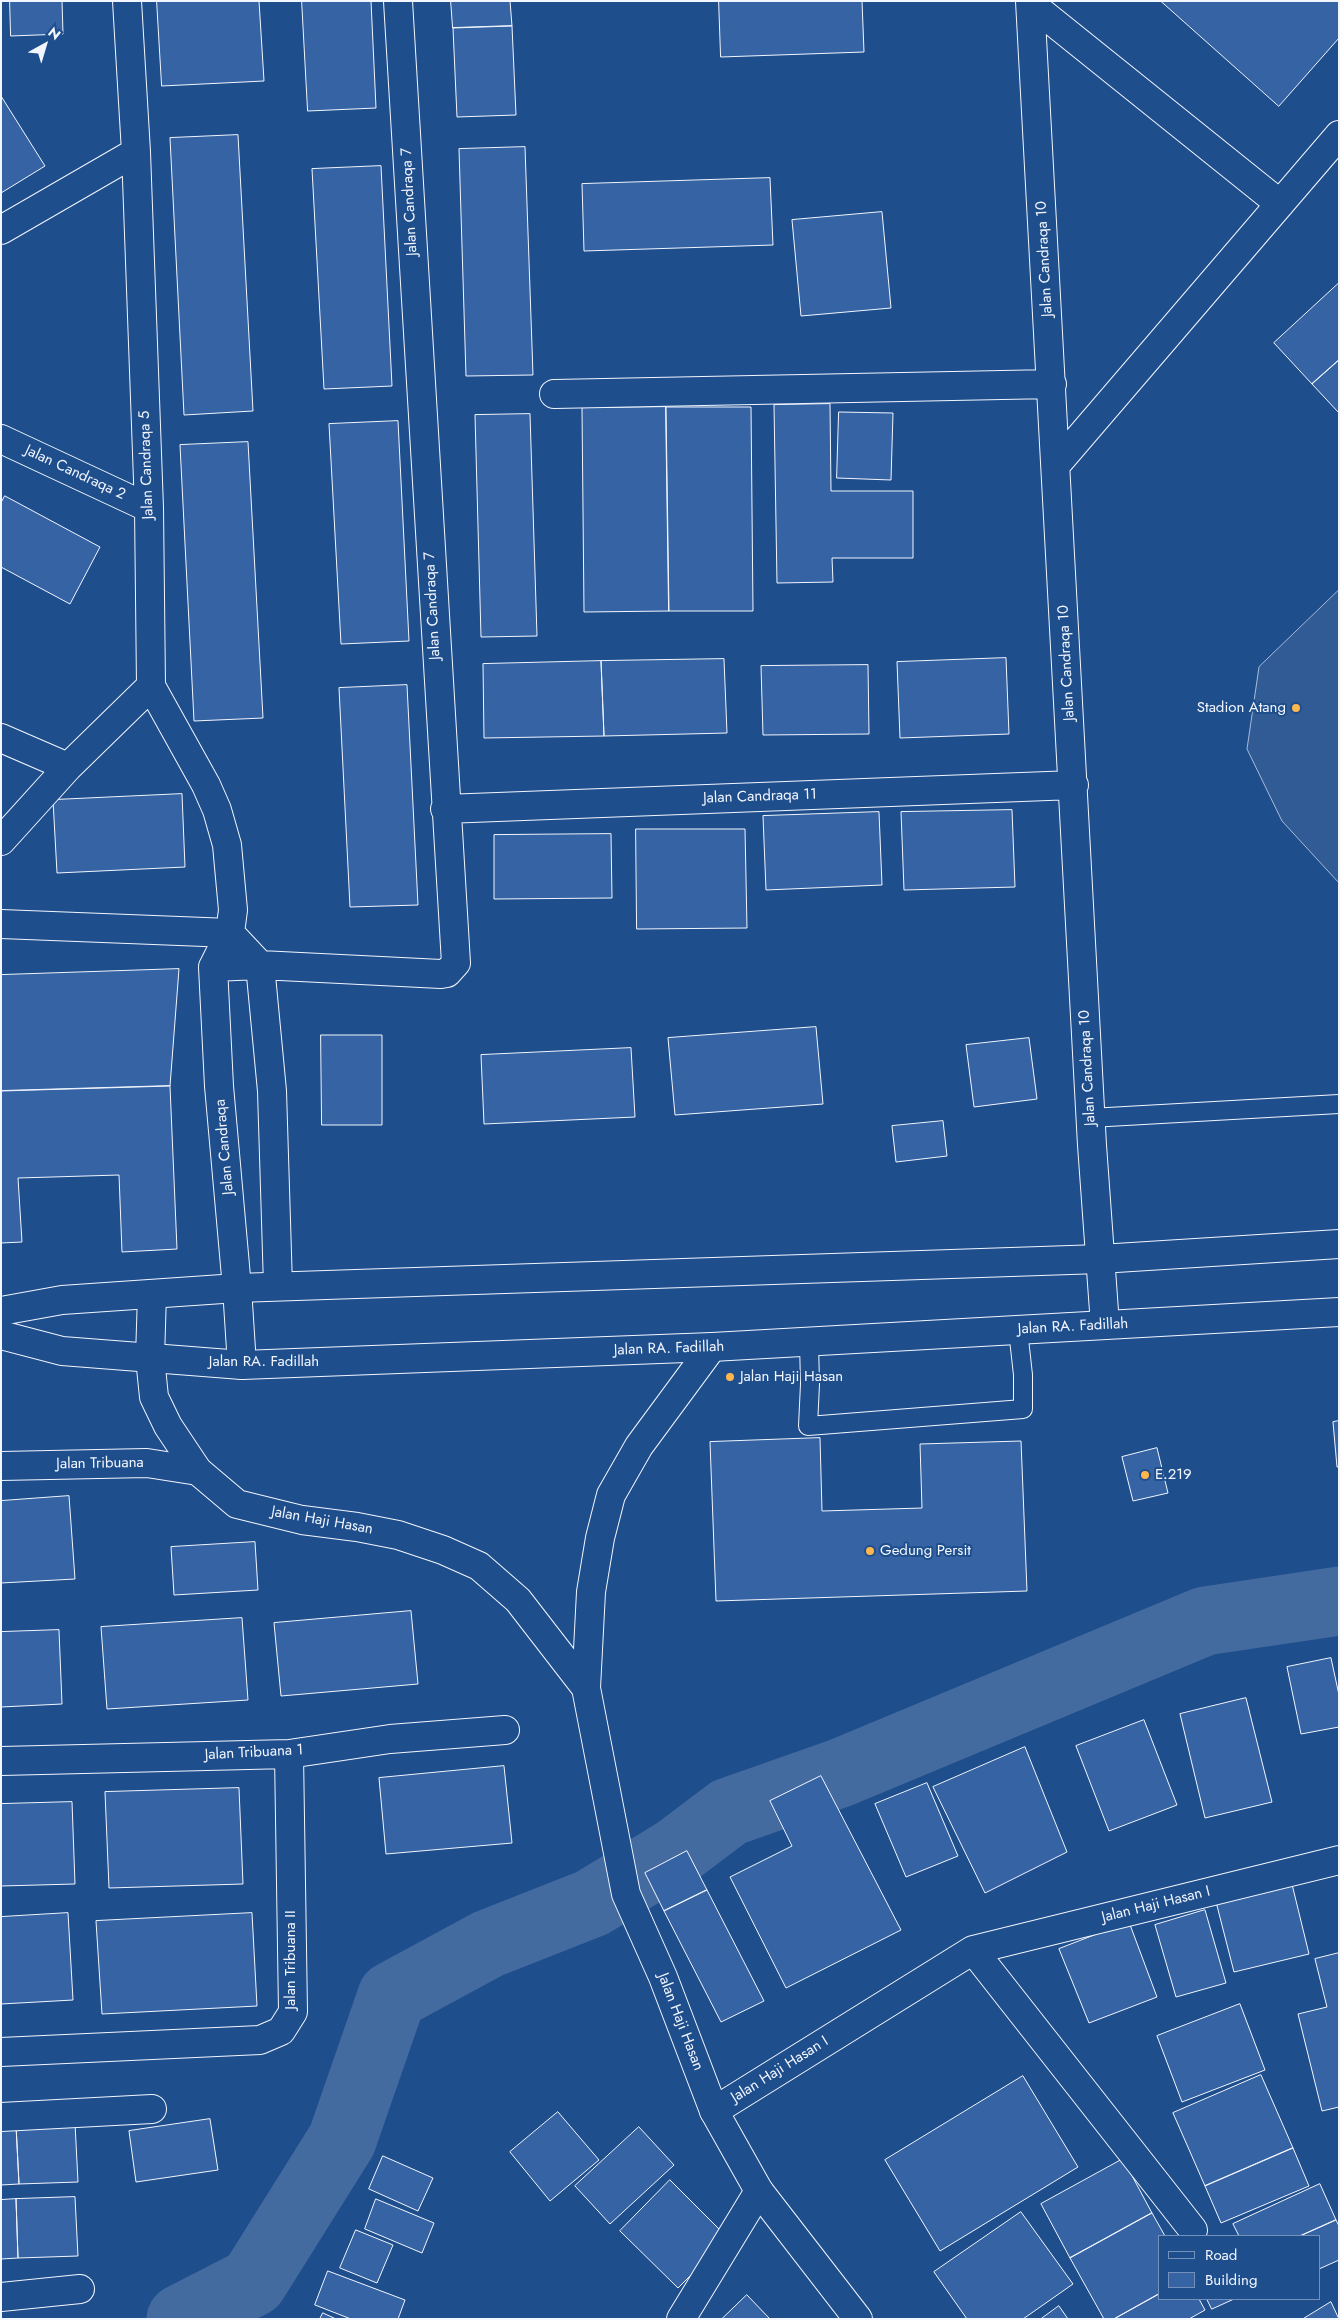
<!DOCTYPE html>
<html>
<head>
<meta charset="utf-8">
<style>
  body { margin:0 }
  #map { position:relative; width:1340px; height:2320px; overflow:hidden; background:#1f4e8c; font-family:Jost,sans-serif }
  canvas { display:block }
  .frame { position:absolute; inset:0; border:2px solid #f2f6ff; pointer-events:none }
  .legend { position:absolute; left:1158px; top:2235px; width:162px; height:65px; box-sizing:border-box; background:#1f4e8c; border:1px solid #7391ba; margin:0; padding:6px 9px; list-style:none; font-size:15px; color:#f2f6ff }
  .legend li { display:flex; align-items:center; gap:10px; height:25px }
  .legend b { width:25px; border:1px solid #7391ba }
  .north { position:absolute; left:20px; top:20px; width:50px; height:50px; -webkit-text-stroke:4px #1f4e8c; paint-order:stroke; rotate:39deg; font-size:14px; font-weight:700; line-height:20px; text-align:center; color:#f2f6ff }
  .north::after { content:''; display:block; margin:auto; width:18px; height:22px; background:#f2f6ff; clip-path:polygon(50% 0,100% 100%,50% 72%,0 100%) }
</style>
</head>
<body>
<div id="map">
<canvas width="1340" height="2320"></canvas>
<div class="frame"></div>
<ul class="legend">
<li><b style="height:6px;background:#1f4e8c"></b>Road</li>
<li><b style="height:14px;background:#3563a3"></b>Building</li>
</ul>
<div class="north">N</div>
</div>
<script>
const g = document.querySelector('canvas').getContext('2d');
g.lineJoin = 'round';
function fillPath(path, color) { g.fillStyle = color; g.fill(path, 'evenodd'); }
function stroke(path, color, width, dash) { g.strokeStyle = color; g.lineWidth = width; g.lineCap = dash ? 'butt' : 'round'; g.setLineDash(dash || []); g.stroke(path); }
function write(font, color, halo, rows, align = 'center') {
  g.font = font + ' Jost,sans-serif'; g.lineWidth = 4; g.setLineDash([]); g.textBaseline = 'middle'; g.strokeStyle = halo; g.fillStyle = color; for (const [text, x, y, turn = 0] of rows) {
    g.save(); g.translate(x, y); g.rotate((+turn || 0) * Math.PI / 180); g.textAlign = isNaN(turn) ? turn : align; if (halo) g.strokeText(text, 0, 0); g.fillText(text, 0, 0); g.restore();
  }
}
const built = new Path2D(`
  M1339 590V883L1282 821 1247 749 1259 667Z`);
fillPath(built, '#305b95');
stroke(built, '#a8bbd7', 1);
stroke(new Path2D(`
  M181 2319 253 2282 342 2140 392 1996 488 1944 592 1903 676 1852 729 1812 840 1773 1205 1621 1339 1601`), '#446ba0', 69);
const building = new Path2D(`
  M10 1H62L63 34 11 36Z
  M157 1H259L264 81 162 86Z
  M302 1H371L376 108 308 111Z
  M451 1H510L512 26 453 28Z
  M719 1H862L864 52 721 57Z
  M1161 1H1339V38L1279 106Z
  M512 26 516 115 457 117 453 28Z
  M1 96 45 166 1 193Z
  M238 135 253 411 184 415 170 138Z
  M525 147 533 375 466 376 459 149Z
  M381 166 392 386 324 389 312 169Z
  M770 178 773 245 584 251 582 184Z
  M882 212 891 308 801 316 792 220Z
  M1339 283V360L1312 384 1274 343Z
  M1339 360V413L1312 384Z
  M830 404 831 491H913V558H832L833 582 777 583 774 405Z
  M666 407 669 611 584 612 582 408Z
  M666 407H751L753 611H669Z
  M839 412 893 413 891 480 837 478Z
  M530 414 537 636 481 637 475 415Z
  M398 421 409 641 341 644 329 424Z
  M248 442 263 718 194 721 180 445Z
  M5 496 100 547 70 604 1 567V503Z
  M1006 658 1009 734 900 738 897 662Z
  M724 659 727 733 604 736 601 661Z
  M601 661 604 736 484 738 483 664Z
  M868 665 869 734 763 735 761 666Z
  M407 685 418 905 350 907 339 688Z
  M182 794 185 867 57 873 53 800Z
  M1012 810 1015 887 904 890 901 812Z
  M879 812 882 885 766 890 763 816Z
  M636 829H745L747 928 637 929Z
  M611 834 612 898 494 899V835Z
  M179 969 170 1086 1 1091V975Z
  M816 1027 823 1104 675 1115 668 1038Z
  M321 1035H382V1125H322Z
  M1029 1038 1037 1099 974 1107 966 1045Z
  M631 1048 635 1117 484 1124 481 1055Z
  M170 1086 177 1249 122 1252 119 1175 18 1178 22 1242 1 1243V1091Z
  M943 1121 947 1156 896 1162 892 1126Z
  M1339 1421V1467H1337L1333 1422Z
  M820 1438 822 1511 922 1508 920 1444 1021 1441 1027 1591 716 1601 710 1442Z
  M1157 1448 1168 1493 1133 1501 1122 1457Z
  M69 1496 75 1579 1 1583V1501Z
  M255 1542 258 1590 174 1595 171 1547Z
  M411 1611 418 1684 281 1696 274 1623Z
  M242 1618 248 1700 107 1709 101 1627Z
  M59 1630 62 1704 1 1707V1632Z
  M1331 1658 1339 1695V1727L1301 1734 1287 1667Z
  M1246 1698 1272 1802 1205 1818 1180 1714Z
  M1144 1720 1177 1805 1109 1831 1076 1746Z
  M1025 1747 1067 1852 985 1893 933 1787Z
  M504 1766 512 1843 386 1854 379 1778Z
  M821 1776 901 1930 786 1988 730 1877 792 1846 770 1801Z
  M927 1783 958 1856 906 1877 875 1804Z
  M239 1788 243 1884 109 1888 105 1792Z
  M72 1802 75 1884 1 1886V1804Z
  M687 1851 707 1890 664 1911 645 1873Z
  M1290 1876 1309 1954 1234 1972 1214 1894Z
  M707 1890 764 2001 721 2022 664 1911Z
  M1205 1910 1226 1983 1176 1997 1155 1925Z
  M68 1913 73 2000 1 2004V1917Z
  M252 1913 257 2006 102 2014 96 1921Z
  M1129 1922 1157 1997 1089 2023 1059 1949Z
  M1339 1953V2107L1322 2111 1298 2014 1327 2007 1315 1959Z
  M1240 2004 1265 2070 1182 2102 1157 2036Z
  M1261 2075 1293 2148 1205 2186 1173 2113Z
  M1023 2076 1078 2167 940 2251 885 2160Z
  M558 2112 599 2160 550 2201 510 2152Z
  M210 2119 218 2170 136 2182 129 2131Z
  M75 2123 78 2182 19 2184 16 2125Z
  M16 2125 19 2184 1 2185V2126Z
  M639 2127 674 2165 610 2224 575 2186Z
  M1293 2148 1309 2186 1221 2223 1205 2186Z
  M383 2156 433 2178 418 2211 369 2189Z
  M1123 2159 1152 2213 1070 2258 1041 2204Z
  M670 2180 728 2238 678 2288 620 2231Z
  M1320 2184 1336 2220 1300 2236H1239L1233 2224Z
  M75 2197 78 2256 18 2258 16 2199Z
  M16 2199 18 2258 1 2259V2200Z
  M376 2199 434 2223 422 2253 365 2229Z
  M1021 2212 1073 2284 1023 2319H967L934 2272Z
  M1152 2213 1165 2236H1159V2294L1114 2319H1104L1070 2258Z
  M1336 2220 1339 2226V2260L1319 2269V2236H1300Z
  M356 2230 393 2245 377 2283 340 2268Z
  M328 2271 405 2300 398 2319H351L315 2305Z
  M1159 2294V2299H1199L1205 2310 1189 2319H1114Z
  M747 2295 770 2319H722Z
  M1207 2299H1234L1212 2309Z
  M1331 2302 1339 2319H1303Z
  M1059 2306 1068 2319H1041Z
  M323 2313 336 2319H320Z`);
fillPath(building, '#3563a3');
stroke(building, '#f2f6ff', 1);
const service = new Path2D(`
  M1090 1118 1339 1104
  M809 1342 810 1384 808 1426 1023 1409V1375L1018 1330`);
const minor = new Path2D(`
  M127 1 136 152 149 508 151 686 206 785 217 810 227 845 233 910 230 933 213 967 219 1086 237 1288 242 1365
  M1030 1 1092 1145 1105 1325
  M1031 4 1280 204
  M1 230 136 152
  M554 394 1052 384
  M1 439 149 508
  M1056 465 1339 135
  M1 738 68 767
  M445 809 1074 785
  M1 841 68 767 151 686
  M1 924 230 933 260 965 272 1091 278 1286
  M213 967 260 965 441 974 447 973 456 963 398 1
  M1 1466 147 1463 198 1471
  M1 1761 289 1754 390 1739 505 1730
  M973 1950 1193 2230
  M1 2052 260 2040 281 2031 293 2012 289 1754
  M714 2111 973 1950 1339 1860
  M1 2117 152 2109
  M1 2297 80 2289
  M681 2319 759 2191`);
const tertiary = new Path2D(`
  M152 1294 150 1358 154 1397 168 1426 198 1471 237 1504 302 1520 357 1527 398 1535 443 1550 479 1566 518 1600 586 1688
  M712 1347 639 1446 611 1495 600 1538 591 1592 586 1688 626 1894 663 1977 714 2111 759 2191 858 2319`);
const secondary = new Path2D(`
  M1 1311 62 1300 237 1288 1100 1259 1339 1244
  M1 1335 62 1351 242 1365 712 1347 1339 1312`);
stroke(service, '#f2f6ff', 20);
stroke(minor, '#f2f6ff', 30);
stroke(tertiary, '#f2f6ff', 30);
stroke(secondary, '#f2f6ff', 30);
stroke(service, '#1f4e8c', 18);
stroke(minor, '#1f4e8c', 28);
stroke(tertiary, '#1f4e8c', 28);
stroke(secondary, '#1f4e8c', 28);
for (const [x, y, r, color] of [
  [1296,708,5,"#ffb74d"],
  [730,1377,5,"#ffb74d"],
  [1145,1475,5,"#ffb74d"],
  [870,1551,5,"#ffb74d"]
]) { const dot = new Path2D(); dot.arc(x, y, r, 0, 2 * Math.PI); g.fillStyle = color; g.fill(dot); stroke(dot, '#1f4e8c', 2); }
write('15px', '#f2f6ff', '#1f4e8c', [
  ["Jalan Candraqa 7",410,202,-93],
  ["Jalan Candraqa 10",1045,259,-93],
  ["Jalan Candraqa 5",147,465,-92],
  ["Jalan Candraqa 2",75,473,25],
  ["Jalan Candraqa 7",433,606,-93],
  ["Jalan Candraqa 10",1067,663,-93],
  ["Jalan Candraqa 11",760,797,-2],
  ["Jalan Candraqa 10",1088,1068,-93],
  ["Jalan Candraqa",225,1147,-95],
  ["Jalan RA. Fadillah",1073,1327,-3],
  ["Jalan RA. Fadillah",669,1349,-2],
  ["Jalan RA. Fadillah",264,1362],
  ["Jalan Tribuana",100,1464,-1],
  ["Jalan Haji Hasan",322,1521,10],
  ["Jalan Tribuana 1",254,1753,-3],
  ["Jalan Haji Hasan I",1156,1905,-14],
  ["Jalan Tribuana II",291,1960,-90],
  ["Jalan Haji Hasan",680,2022,69],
  ["Jalan Haji Hasan I",780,2070,-32]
]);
write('15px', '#f2f6ff', '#1f4e8c', [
  ["Stadion Atang",1286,708,"right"],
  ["Jalan Haji Hasan",740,1377],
  ["E.219",1155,1475],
  ["Gedung Persit",880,1551]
], 'left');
</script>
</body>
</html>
